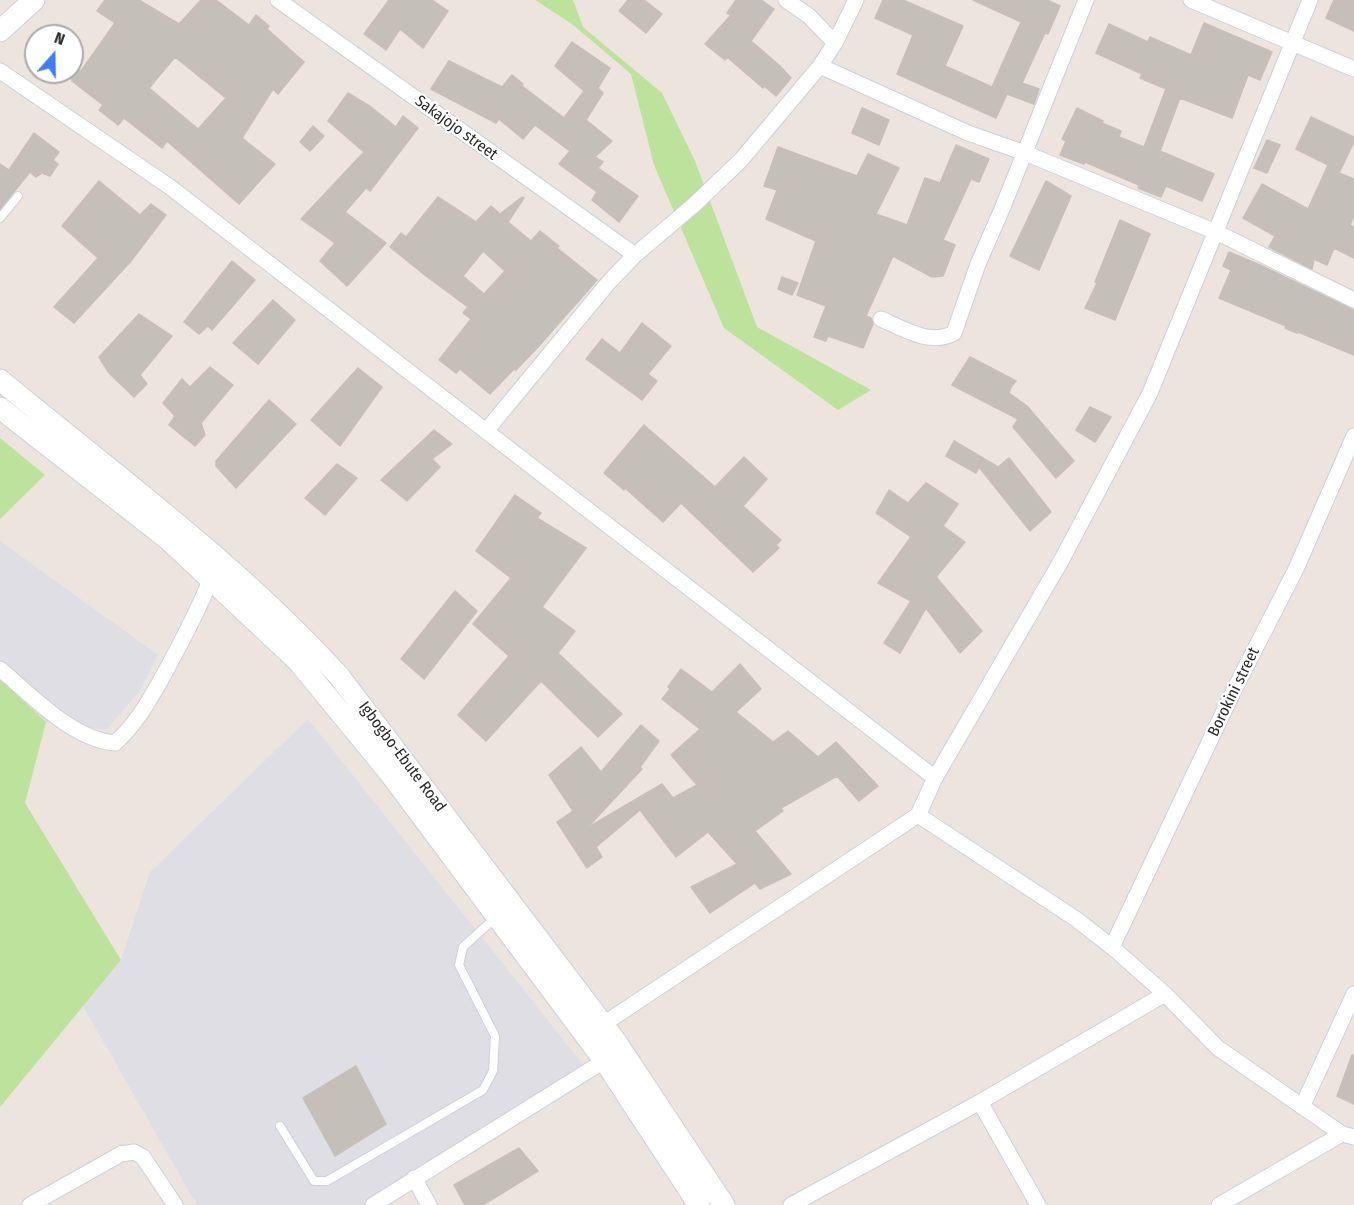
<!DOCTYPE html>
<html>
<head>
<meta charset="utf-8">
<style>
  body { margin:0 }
  #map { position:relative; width:1354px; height:1205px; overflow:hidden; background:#ece4dd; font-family:"Fira Sans Condensed",sans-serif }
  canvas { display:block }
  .north { position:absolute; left:24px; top:24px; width:60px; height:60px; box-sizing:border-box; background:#fff; border:2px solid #aaa; border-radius:50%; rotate:20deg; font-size:16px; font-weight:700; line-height:24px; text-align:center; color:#2b2b2b }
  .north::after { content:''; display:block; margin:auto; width:21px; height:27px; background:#407cf7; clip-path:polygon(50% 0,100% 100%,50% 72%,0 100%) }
</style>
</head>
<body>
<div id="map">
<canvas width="1354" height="1205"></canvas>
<div class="north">N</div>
</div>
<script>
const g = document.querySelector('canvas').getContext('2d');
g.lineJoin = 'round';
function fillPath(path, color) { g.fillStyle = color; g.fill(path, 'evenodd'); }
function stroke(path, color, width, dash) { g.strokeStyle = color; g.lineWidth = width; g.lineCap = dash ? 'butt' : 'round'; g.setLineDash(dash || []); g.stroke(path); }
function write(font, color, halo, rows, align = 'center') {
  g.font = font + ' "Fira Sans Condensed",sans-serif'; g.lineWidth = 4.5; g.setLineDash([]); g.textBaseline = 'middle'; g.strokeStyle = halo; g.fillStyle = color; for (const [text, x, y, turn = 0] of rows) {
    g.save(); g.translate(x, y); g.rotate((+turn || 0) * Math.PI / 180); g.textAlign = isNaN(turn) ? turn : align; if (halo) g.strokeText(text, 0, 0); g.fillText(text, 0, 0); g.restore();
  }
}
fillPath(new Path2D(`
  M0 541 158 655 140 691 106 730 46 722 0 679Z
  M308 719 585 1067 369 1205H197L83 1006 121 960 150 872Z`), '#dfdee5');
fillPath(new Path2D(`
  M535 0H573L583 27 662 93 695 161 757 327 871 390 838 410 724 328 654 165 631 74 572 24Z
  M0 438 45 475 0 519Z
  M0 679 46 722 25 803 121 960 0 1107Z`), '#bde29b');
const building = new Path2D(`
  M105 0H139L179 24 201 0H216L249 25 256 15 269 26 267 29 304 62 278 94 273 89 242 138 275 164 239 204 167 141 162 148 124 118 118 125 99 110 103 105 72 81V76L77 68 81 71 115 23 97 11ZM175 57 226 98 198 129 149 88Z
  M389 0H432L448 11 423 48 400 29 386 50 364 34Z
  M628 0H644L662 14 646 33 619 11Z
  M736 0H761L774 9 751 41 780 66 791 78 776 96 764 86 763 88 727 57 725 60 705 44 731 15 727 13Z
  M883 0H903L963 26 945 66 992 87 1021 22 973 0H1047L1060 6 1048 34 1045 33 1022 83 1039 89 1034 104 1007 94 996 118 897 74 913 35 875 18Z
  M1334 0H1354V31L1326 18Z
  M1204 23 1272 52 1260 80 1248 75 1232 118 1180 98 1160 151 1214 174 1202 201 1166 186 1161 197 1138 188 1139 185 1085 162 1084 164 1060 155 1066 141 1062 139 1077 108 1103 121 1102 123 1121 131 1119 137 1144 147 1166 89 1140 78 1142 74 1096 53 1109 24 1148 42 1150 37 1191 55Z
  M572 42 610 68 598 88 603 93 586 120 612 141 595 157 603 162 598 168 638 196 619 222 592 200 597 192 559 164 570 151 535 125 523 139 499 119 496 123 431 89 449 61 502 87 512 75 523 84 522 86 564 118 584 91 555 66Z
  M348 93 371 107 396 127 403 116 418 128 370 191 366 188 345 212 386 243 347 286 320 261 335 243 301 219 364 152 328 121Z
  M862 108 889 120 879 145 852 133Z
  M1311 117 1354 137V142L1339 173 1354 179V216L1350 225 1354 227V258L1334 248 1327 265 1314 259 1312 269 1269 247 1275 236 1243 218 1262 184 1308 209 1328 165 1296 149Z
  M313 126 324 136 310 151 300 142Z
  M34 133 59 152 53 160 58 164 50 176 42 173 36 177 30 172 0 209V164L9 170Z
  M1267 140 1280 145 1267 173 1254 168Z
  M956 145 989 159 979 182 971 179 943 240 955 245 943 276 932 277 893 256 866 316 871 318 873 324 863 348 828 336 826 341 814 337 826 306 797 295 816 241 766 219 777 190 764 186 778 147 857 176 868 154 899 168 876 214 907 225 925 178 940 183Z
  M99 181 140 215 151 204 166 215 131 261 74 323 54 307 98 258 62 226Z
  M1046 181 1071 196 1039 270 1010 256Z
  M438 197 476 222 491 206 500 214 522 197 524 198 508 222 531 241 540 231 559 246 557 248 597 280 538 347 516 370 514 369 490 394 460 369 456 373 439 360 471 319 463 313 468 307 426 276 390 247 401 233 406 237ZM483 251 505 271 484 294 463 276Z
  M1120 220 1150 234 1115 320 1085 308 1097 283 1095 282Z
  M1229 252 1260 265 1354 310V355L1298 332 1297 333 1285 328 1286 326 1219 298 1231 270 1223 266Z
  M232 261 255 280 212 330 208 326 199 334 184 322Z
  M782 277 798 283 792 295 778 289Z
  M273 300 295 320 258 364 233 343Z
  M139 314 172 336 140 375 147 384 134 397 109 373 99 357Z
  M642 323 671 346 648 374 657 381 642 400 586 359 602 339 620 353Z
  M970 357 1016 381 1011 387 1009 393 1027 406 1074 461 1056 478 1013 427 1018 419 952 385Z
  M210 367 233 385 201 423 205 435 195 446 169 425 175 416 163 403 182 379 190 387Z
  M358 368 382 387 340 446 311 420Z
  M269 400 296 424 236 488 216 466V461Z
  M1090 407 1111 417 1095 442 1076 430Z
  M644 425 715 487 744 457 767 479 743 506 781 540 776 545 779 548 753 572 681 503 663 522 625 488 624 490 604 473Z
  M434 430 452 444 432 459 440 467 407 501 381 480Z
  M954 441 998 467 1009 458 1051 512 1030 531 979 467 976 473 946 456Z
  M337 464 357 478 325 515 305 498Z
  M926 483 958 504 943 526 965 542 936 577 982 631 960 653 926 608 900 653 884 643 911 601 878 583 911 537 876 513 889 490 908 503Z
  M515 495 541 513 537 518 586 548 542 607 575 631 558 653 622 714 598 737 541 681 486 741 458 715 509 656 473 624 511 578 476 551Z
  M455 591 477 611 424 679 401 659Z
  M740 664 761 689 736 712 773 742 788 731 818 757 836 742 878 786 859 801 837 776 781 808 783 811 755 831 791 874 760 889 755 883 710 913 691 887 737 864 708 832 676 857 640 810 596 847 602 857 587 868 557 822 573 811 549 775 581 747 601 772 641 725 659 741 640 767 642 769 587 828 662 784 673 798 697 785 671 755 700 729 662 699 670 689 668 687 681 669 712 692Z
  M1352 1055H1354V1104L1337 1096Z
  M356 1066 386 1124 335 1156 303 1098Z
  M519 1148 538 1171 483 1205H465L454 1185Z`);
fillPath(building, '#c5bfb9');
stroke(building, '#c8bfb7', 1.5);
const lane = new Path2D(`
  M0 218 18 196
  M280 1126 314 1181H327L483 1090 493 1071 495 1036 459 965 463 947 495 918`);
const street = new Path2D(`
  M278 0 635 255
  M786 0 809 16 835 43
  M1191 0 1354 69
  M820 66 968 133 1025 153 1216 232 1354 300
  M0 71 170 187 935 778
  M881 319C904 329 931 346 954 333L978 264 1002 209 1086 0
  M486 431 609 282 635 255 695 204 741 160 820 66 835 43 856 0
  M0 669C31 695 73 740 115 743 138 723 153 694 168 667 184 637 199 609 211 578
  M918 815 1076 919 1112 947 1165 994 1218 1048 1342 1134 1354 1137
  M1112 947 1233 692 1296 569 1354 436
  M596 1029 918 815 935 778 1061 561 1150 393 1310 0
  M980 1102 1038 1205
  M1302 1107 1354 994
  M414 1178 429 1205
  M30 1205 121 1154 134 1152 143 1157 175 1205
  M373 1205 612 1056
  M791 1205 980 1102 1165 994
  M1219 1205 1342 1134`);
const secondary = new Path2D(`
  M0 31 34 0
  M0 380C116 476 238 565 339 676L614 1039 724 1205
  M0 408 169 540 298 661 389 772 604 1060 699 1205`);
stroke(lane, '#cbd1dc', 10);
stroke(street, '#cbd1dc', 17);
stroke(secondary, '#cbd1dc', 23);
stroke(lane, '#fff', 8);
stroke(street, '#fff', 15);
stroke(secondary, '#fff', 21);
write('16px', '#2b2b2b', '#fff', [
  ["Sakajojo street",456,128,36],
  ["Borokini street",1234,692,-64],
  ["Igbogbo-Ebute Road",402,757,53]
]);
</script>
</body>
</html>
